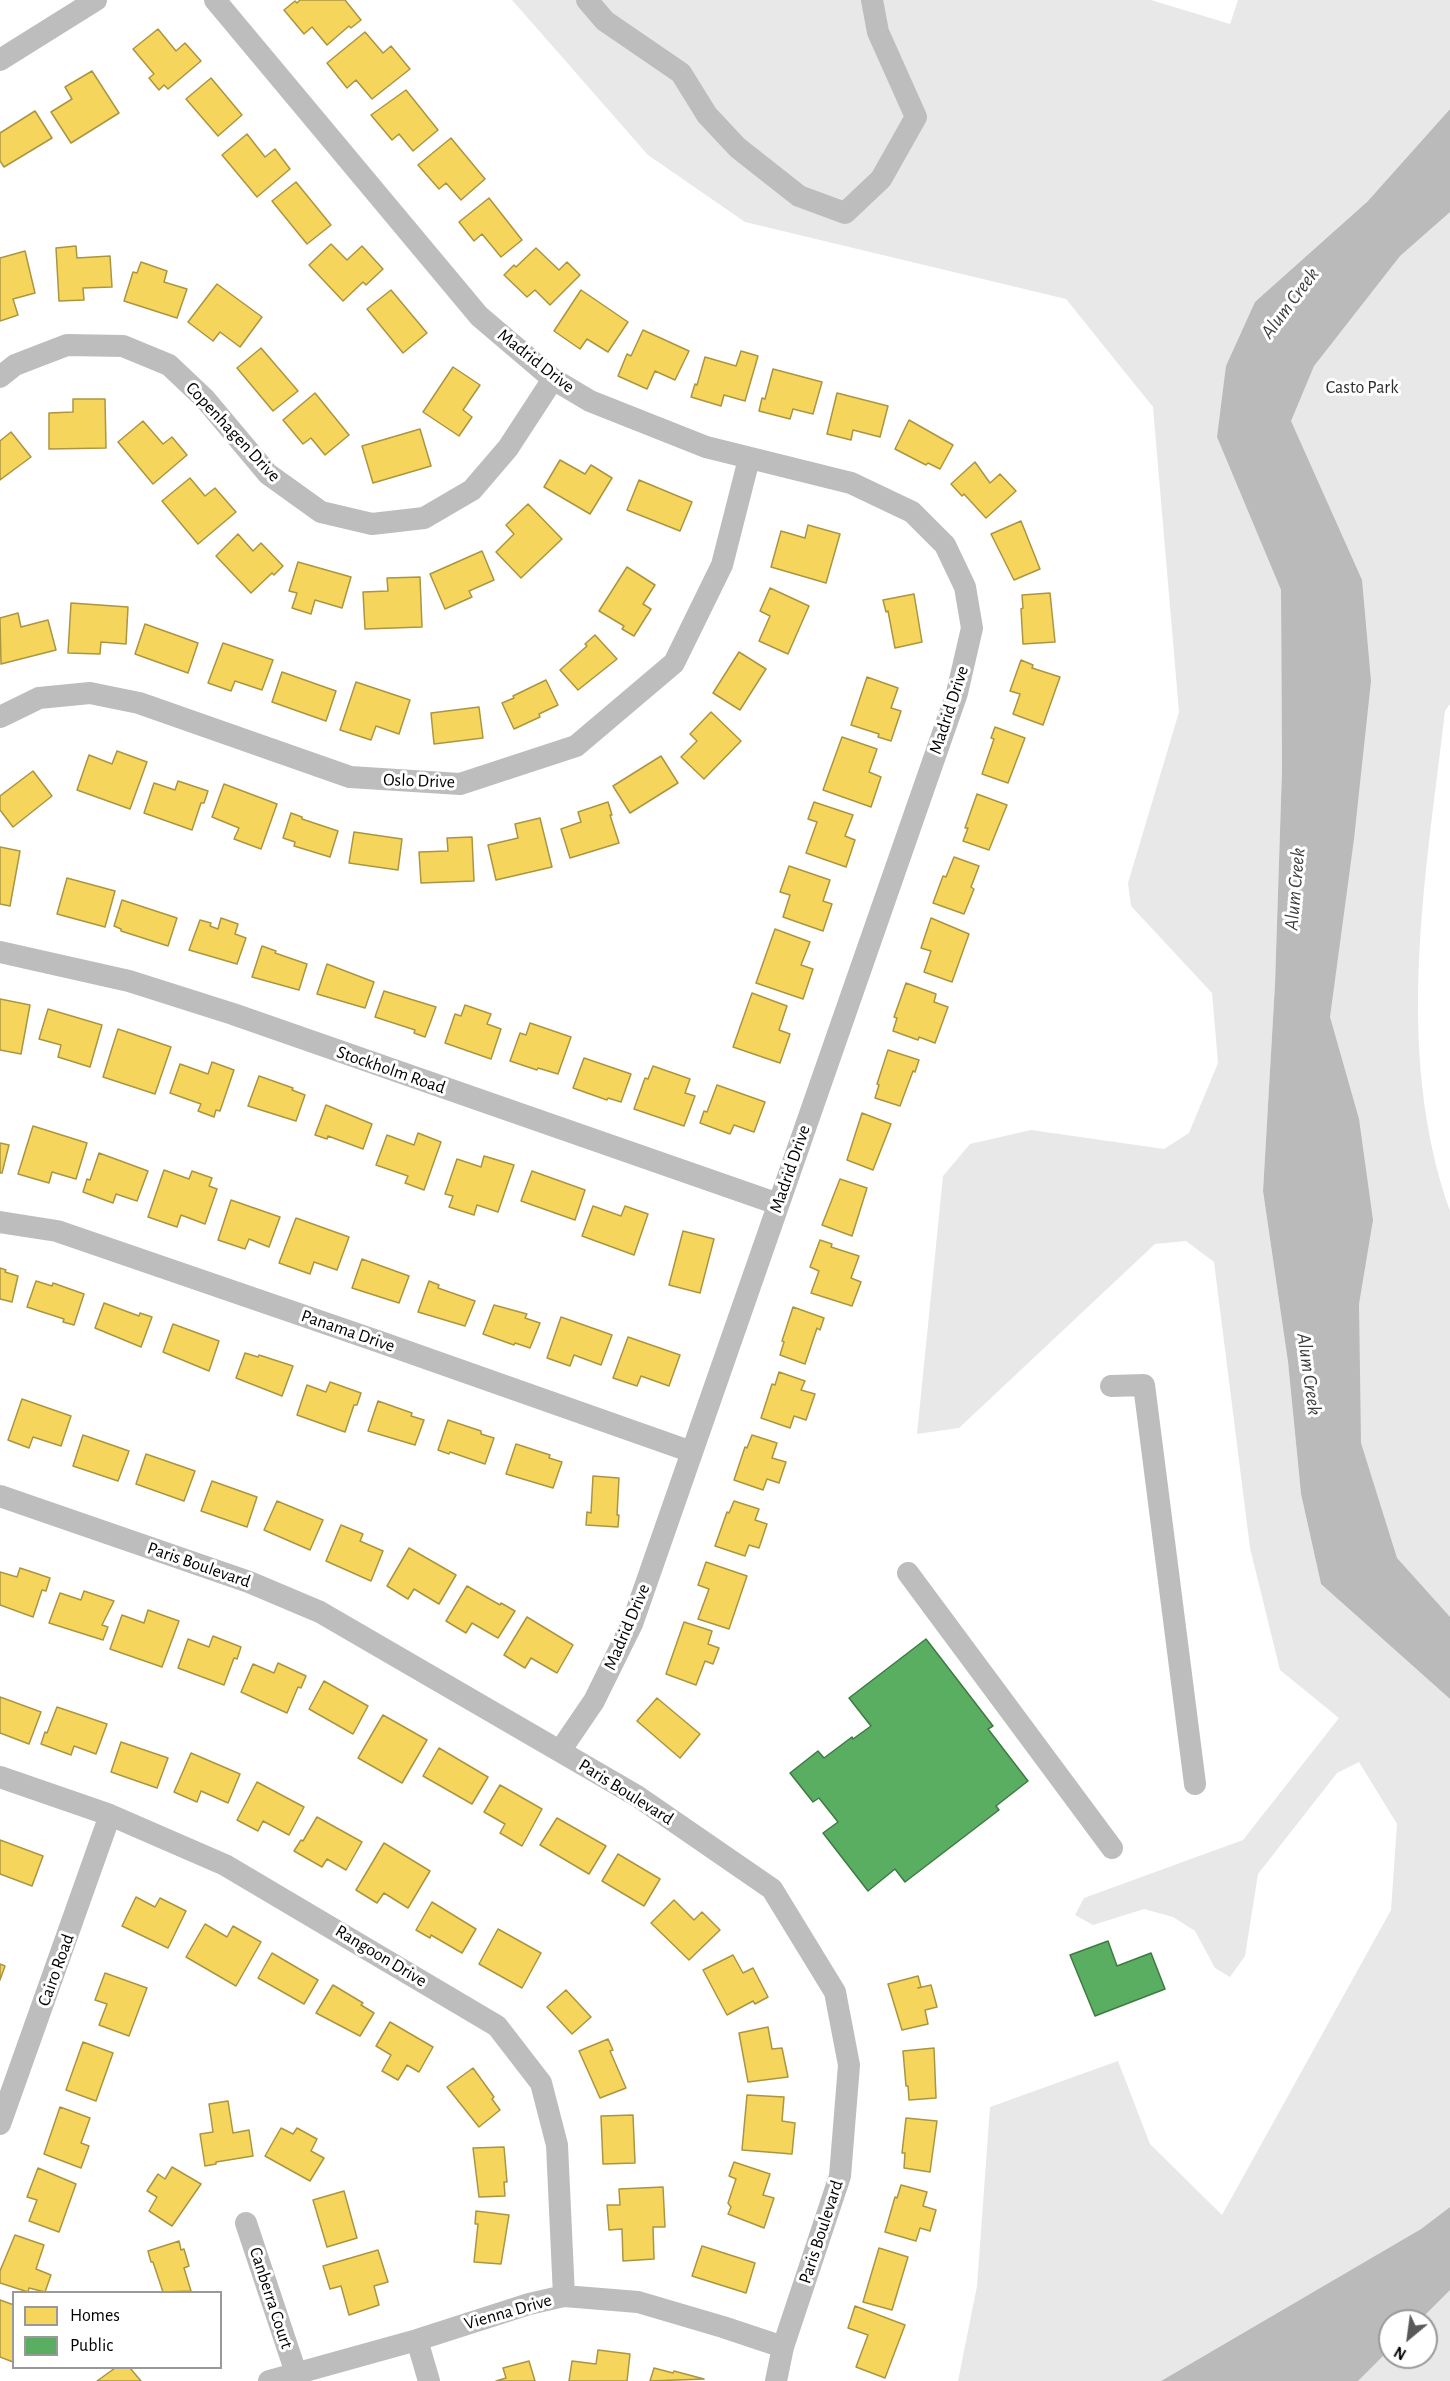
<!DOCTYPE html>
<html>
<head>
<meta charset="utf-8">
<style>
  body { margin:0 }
  #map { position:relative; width:1450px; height:2381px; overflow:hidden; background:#fff; font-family:"Alegreya Sans",sans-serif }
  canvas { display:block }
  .legend { position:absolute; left:12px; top:2291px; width:210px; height:78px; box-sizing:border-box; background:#fff; border:2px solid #999; margin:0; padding:8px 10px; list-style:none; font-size:18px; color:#000 }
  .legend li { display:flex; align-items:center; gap:12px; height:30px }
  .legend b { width:30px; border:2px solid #999 }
  .north { position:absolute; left:1378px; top:2309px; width:60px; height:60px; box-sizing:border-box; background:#fff; border:2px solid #999; border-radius:50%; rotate:209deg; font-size:16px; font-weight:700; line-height:24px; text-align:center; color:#000 }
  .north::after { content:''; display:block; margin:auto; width:21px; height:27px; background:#595959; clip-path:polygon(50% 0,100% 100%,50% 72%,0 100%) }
</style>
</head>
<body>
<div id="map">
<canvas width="1450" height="2381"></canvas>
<ul class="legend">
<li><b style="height:16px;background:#f6d55c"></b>Homes</li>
<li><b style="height:16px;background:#5aae61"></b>Public</li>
</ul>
<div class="north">N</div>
</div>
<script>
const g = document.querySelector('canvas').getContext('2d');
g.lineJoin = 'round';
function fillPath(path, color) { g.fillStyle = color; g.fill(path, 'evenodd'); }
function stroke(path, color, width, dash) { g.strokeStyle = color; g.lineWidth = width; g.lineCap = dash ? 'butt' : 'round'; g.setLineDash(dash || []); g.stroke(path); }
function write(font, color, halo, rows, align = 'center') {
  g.font = font + ' "Alegreya Sans",sans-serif'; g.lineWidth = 6; g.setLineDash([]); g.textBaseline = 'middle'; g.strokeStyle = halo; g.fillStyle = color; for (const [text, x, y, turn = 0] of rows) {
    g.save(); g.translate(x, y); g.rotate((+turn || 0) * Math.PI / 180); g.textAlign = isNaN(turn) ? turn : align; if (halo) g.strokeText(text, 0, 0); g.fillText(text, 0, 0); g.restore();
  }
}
fillPath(new Path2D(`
  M512 0H1151L1230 24 1238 0H1450V109L1367 202 1217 436 1281 590 1282 769 1275 984 1263 1191 1288 1362 1301 1494 1321 1584 1450 1699V2207L1421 2229 1161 2381H958L977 2286 990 2107 1118 2061 1150 2144 1222 2215 1391 1910 1397 1824 1359 1762 1337 1773 1258 1874 1245 1956 1230 1977 1215 1968 1195 1931 1173 1917 1144 1909 1093 1925 1075 1915 1084 1898 1243 1840 1339 1718 1280 1670 1250 1548 1214 1262 1186 1241 1155 1244 959 1428 917 1434 943 1176 970 1144 1031 1130 1164 1149 1189 1133 1218 1063 1212 993 1131 906 1128 883 1179 712 1153 407 1066 299 745 222 648 155Z
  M1450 208V704L1445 711C1426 876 1393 1050 1450 1211V1683L1371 1622 1305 1066 1342 762 1266 352Z
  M1450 2290V2381H1328L1326 2331ZM1390 2321H1426V2357H1390Z`), '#e8e8e8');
fillPath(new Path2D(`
  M1450 109V212L1400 256 1314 366 1291 421 1362 580 1371 681 1354 839 1330 1017 1359 1119 1373 1220 1359 1304 1361 1443 1397 1558 1450 1617V1699L1321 1584 1301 1494 1288 1362 1263 1191 1275 984 1282 769 1281 590 1217 437 1226 366 1255 302 1367 202Z
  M1450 2207V2290L1419 2321H1390V2349L1358 2381H1161L1421 2229Z`), '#bababa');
const homes = new Path2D(`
  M300 0H345L361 20 351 28 349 26 327 45 312 27 304 34 284 10 295 1 297 3Z
  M158 29 176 51 185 43 201 61 168 89 164 85 159 90 149 78 154 74 133 49Z
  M365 32 383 53 391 46 410 69 372 99 356 80 347 88 327 63Z
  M92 71 119 113 71 143 51 112 72 99 65 87Z
  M211 78 242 115 218 136 186 99Z
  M406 90 438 130 413 151 399 134 392 140 371 115Z
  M35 111 52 138 4 167 0 161V133Z
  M247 134 265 157 275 149 290 169 257 197 222 155Z
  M451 138 485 179 461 200 446 183 439 189 418 165Z
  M296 182 331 225 307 244 272 201Z
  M489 198 522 240 501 257 482 234 474 241 459 222Z
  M331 244 347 260 362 246 383 269 366 285 363 282 343 301 309 265Z
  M76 246 77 258 110 256 112 287 83 288 84 300 59 301 56 248Z
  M536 248 559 270 567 262 580 275 550 305 535 290 527 297 504 275 514 265 516 267Z
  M25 251 35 293 13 299 18 315 0 321V258Z
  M141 262 167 271 164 282 187 289 177 318 124 301 133 272 137 273Z
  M217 284 262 317 240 347 220 332 213 341 188 322Z
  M391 290 427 333 403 353 367 309Z
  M581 290 628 322 608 352 587 339 580 349 554 331Z
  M643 330 689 351 675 380 655 371 647 389 618 376 627 354 631 356Z
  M261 348 298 391 273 411 237 368Z
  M741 351 758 356 745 401 724 395 721 406 691 397 695 384 697 385 705 357 736 366Z
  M453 367 480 385 463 410 472 417 459 436 423 412Z
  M773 369 822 382 813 414 793 409 790 419 759 411 762 398 765 399Z
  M315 393 349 435 325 455 311 438 303 444 283 420Z
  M837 393 888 406 880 437 853 430 851 440 827 434Z
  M73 399H105L106 448 49 449V413L73 412Z
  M909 420 953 445 940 469 928 463 926 465 895 449Z
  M143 421 163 444 172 437 187 455 153 484 118 442Z
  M420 429 431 466 373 483 362 446Z
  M11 432 31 457 0 480V441Z
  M560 460 585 474 591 465 612 478 590 514 544 487Z
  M975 462 990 483 1000 474 1016 491 986 518 964 494 962 496 951 484Z
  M190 478 205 496 215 488 236 512 198 544 162 501Z
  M639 480 692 502 680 531 627 510Z
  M528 504 562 539 521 578 496 552 514 534 506 525Z
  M1021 521 1040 569 1014 580 991 534Z
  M808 525 840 534 826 583 771 567 781 531 805 538Z
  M238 534 253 551 261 543 283 566 274 575 272 573 251 593 216 556Z
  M482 551 494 580 469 591 472 597 445 609 430 574Z
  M298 562 351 577 342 608 315 600 311 614 292 608 297 593 289 591Z
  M627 567 655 585 643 604 651 609 634 636 622 629 624 626 599 611Z
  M420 577 422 627 365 629 363 592 388 591 387 578Z
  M770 588 809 606 788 654 759 641 770 616 760 611Z
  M1050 593 1055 642 1023 644 1021 609 1023 608 1022 595Z
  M914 594 922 642 895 648 888 611 886 612 883 600Z
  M71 603 128 607 126 644 101 642 100 654 68 653Z
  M18 613 21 627 48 620 56 650 1 664 0 618Z
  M145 624 198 643 188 673 135 654Z
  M595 635 617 659 578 690 560 670 587 646 585 644Z
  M223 643 273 660 262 690 235 681 231 691 208 683Z
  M739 652 766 669 740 710 713 693Z
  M1021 660 1033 665 1032 668 1060 677 1043 725 1013 714 1020 694 1010 691Z
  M282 672 336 691 326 721 272 702Z
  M867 677 898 688 891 708 901 711 891 741 878 737 879 734 851 725Z
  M546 680 558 705 539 714 540 717 514 729 502 703 514 698 513 696Z
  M356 682 410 700 399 734 376 726 371 740 340 730Z
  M479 707 483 738 434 744 431 713Z
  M711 712 741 741 704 779 681 757 697 741 690 734Z
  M995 727 1025 738 1008 783 982 774 994 739 991 738Z
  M842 737 877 749 869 772 881 777 871 807 823 790Z
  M117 751 147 762 130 809 77 790 89 755 112 764Z
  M661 756 678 783 630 813 613 786Z
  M33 771 52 796 13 827 0 810V796Z
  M178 781 208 791 204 803H201L192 830 144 813 154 783 175 790Z
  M224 784 277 804 261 849 234 839 239 828 212 817Z
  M977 794 1007 805 989 850 963 841 968 828H965Z
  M608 802 612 815H610L619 843 570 858 561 829 581 822 578 812Z
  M814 802 853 815 845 836 855 840 846 867 806 853 817 822 808 819Z
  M291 813 302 817V819L338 831 330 857 294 846 295 842 283 838Z
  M540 818 552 867 496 880 488 845 518 838 515 824Z
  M354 832 402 839 398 870 349 863Z
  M472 837 474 881 421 883 419 852 448 851 447 838Z
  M0 847 20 851 10 906 0 904Z
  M954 857 979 866 971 887 974 889 964 914 933 903 943 876 946 877Z
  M789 866 830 880 823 901 832 904 823 931 783 917 790 895 780 892Z
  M67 878 115 891 105 927 57 914Z
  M122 900 177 918 168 946 121 931V929L114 926Z
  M221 918 238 924 235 934 246 938 237 964 189 950 200 920 211 923 210 926 218 929Z
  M931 918 969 934 952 982 924 972 931 951 921 948Z
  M775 929 810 942 801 965 813 969 803 999 756 983Z
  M262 946 276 951 275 953 307 964 299 990 252 977Z
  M327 964 374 982 365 1008 317 994Z
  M906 983 936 994 934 1002 948 1007 935 1043 919 1037 918 1040 893 1031 897 1018 894 1017Z
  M384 991 436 1007 425 1037 414 1033 415 1030 375 1017Z
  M752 993 787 1006 779 1030 790 1034 780 1063 733 1047Z
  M0 999 30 1005 21 1054 0 1050Z
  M465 1005 491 1014 487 1024 501 1029 491 1059 445 1043 455 1014 461 1016Z
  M48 1009 102 1025 90 1067 58 1057 61 1045 39 1039Z
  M530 1023 571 1037 558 1074 538 1068 537 1070 510 1061 520 1033 526 1035Z
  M118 1029 171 1047 155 1094 103 1077Z
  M888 1050 919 1060 915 1072 913 1071 900 1106 875 1098 879 1085 877 1084Z
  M584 1058 631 1074 621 1102 608 1098 607 1100 573 1088Z
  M212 1062 234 1070 220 1111 216 1110 214 1117 198 1111 201 1104 170 1093 180 1064 208 1074Z
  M653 1066 690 1079 685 1093 695 1096 684 1126 634 1109 645 1078 648 1079Z
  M259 1076 293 1088 292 1090 305 1095 296 1121 248 1106Z
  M717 1085 765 1102 754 1132 734 1125 730 1134 700 1123 704 1111 707 1112Z
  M326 1105 372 1124 363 1149 328 1136 327 1139 315 1135Z
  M862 1113 891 1124 873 1170 847 1160Z
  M33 1126 87 1143 76 1179 52 1172 49 1183 18 1174Z
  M418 1133 441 1142 424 1190 405 1183 408 1176 376 1165 387 1135 414 1145Z
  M0 1143 9 1145 2 1173H0Z
  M99 1153 148 1171 137 1201 116 1194 113 1203 83 1192 87 1179 90 1180Z
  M484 1156 514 1165 498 1212 477 1205 474 1215 449 1207 453 1196 445 1194 457 1159 481 1167Z
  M164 1170 189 1179 192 1171 212 1178 209 1186 217 1189 205 1224 181 1215 177 1227 148 1217Z
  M532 1171 585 1190 575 1220 521 1201Z
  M840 1179 867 1188 852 1236 822 1225Z
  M231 1200 280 1217 269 1247 249 1239 245 1249 218 1240Z
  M593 1206 621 1216 625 1206 648 1214 634 1255 582 1236Z
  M296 1218 349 1237 337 1270 314 1262 310 1274 279 1263Z
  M683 1231 714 1239 700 1293 669 1285Z
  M820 1240 832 1244 831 1247 859 1256 851 1278 861 1282 852 1306 811 1293 819 1271 810 1267Z
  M362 1259 409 1276 399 1303 352 1288Z
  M0 1268 6 1270 5 1272 18 1276 12 1302 0 1299Z
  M36 1281 52 1286 53 1283 84 1294 74 1325 63 1322 64 1319 27 1307Z
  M429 1281 439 1285 438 1288 475 1301 465 1326 418 1312Z
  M104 1303 139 1316 140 1313 152 1317 141 1347 95 1328Z
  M494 1305 527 1314 525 1318 540 1323 530 1348 515 1343 514 1345 483 1334Z
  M793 1307 824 1318 820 1330 817 1328 805 1364 780 1355 784 1342 782 1341Z
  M561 1317 612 1335 601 1365 574 1355 570 1366 547 1358Z
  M173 1324 219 1341 209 1371 163 1352Z
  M628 1337 680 1355 669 1386 641 1376 637 1386 613 1378Z
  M245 1353 258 1357 259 1355 293 1366 282 1396 236 1378Z
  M779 1372 805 1381 801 1390 815 1394 806 1420 794 1416 790 1428 761 1418 772 1384 775 1385Z
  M330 1382 361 1393 357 1405H354L345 1432 297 1415 307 1385 326 1392Z
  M22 1399 71 1416 61 1446 33 1437 29 1448 8 1440Z
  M378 1401 412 1413 411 1416 424 1420 415 1445 368 1431Z
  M448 1420 481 1431V1434L494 1438 485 1464 450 1452 449 1454 438 1450Z
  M83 1435 129 1451 118 1481 73 1466Z
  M752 1435 777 1443 772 1458 786 1462 779 1483 767 1479 763 1490 734 1480 745 1447 747 1448Z
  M516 1444 550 1455 549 1458 562 1462 553 1488 506 1474Z
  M146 1454 195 1471 184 1501 136 1484Z
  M593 1476 619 1478 617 1515H619L618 1527 586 1525 587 1512 591 1513Z
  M212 1481 257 1497 247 1527 201 1511Z
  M277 1501 323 1520 310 1550 264 1530Z
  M734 1501 759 1509 755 1520 767 1524 759 1548 749 1545 745 1556 715 1546 727 1512 729 1513Z
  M341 1525 363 1534 360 1541 383 1551 371 1581 326 1561Z
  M409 1548 456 1575 439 1604 414 1589 408 1599 387 1586Z
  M706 1562 747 1576 729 1629 698 1619 709 1589 698 1585Z
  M20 1568 50 1578 46 1591 42 1590 33 1617 0 1605V1572L17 1577Z
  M467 1586 500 1605 501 1603 515 1611 498 1638 472 1623 466 1633 446 1621Z
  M84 1591 114 1601 102 1625 108 1627 103 1640 49 1623 60 1593 81 1600Z
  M148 1610 179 1621 162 1667 110 1649 122 1615 144 1623Z
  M527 1617 573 1645 557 1673 531 1658 525 1668 504 1655Z
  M684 1622 712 1631 708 1644 719 1648 713 1664 705 1661 696 1685 666 1674Z
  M213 1636 241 1647 237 1659 234 1658 224 1685 178 1668 188 1639 209 1647Z
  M278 1663 306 1676 301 1688 298 1687 287 1713 241 1692 253 1664 274 1673Z
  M324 1681 368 1706 353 1734 309 1709Z
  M0 1697 41 1712 29 1744 0 1733Z
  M657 1698 700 1734 680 1758 637 1721Z
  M57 1707 107 1724 96 1754 74 1746 71 1755 41 1744 45 1732 47 1733Z
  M383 1715 427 1740 402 1783 358 1758Z
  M121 1742 168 1758 157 1788 111 1772Z
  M439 1748 488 1777 472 1804 423 1776Z
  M191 1753 240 1774 228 1803 201 1791 197 1802 174 1792Z
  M257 1782 304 1807 289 1835 263 1821 258 1831 237 1820Z
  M500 1785 542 1809 522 1846 500 1833 505 1824 484 1812Z
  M317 1817 362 1842 346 1870 327 1859 322 1867 294 1851 301 1840 303 1841Z
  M557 1818 606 1846 589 1874 540 1845Z
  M0 1840 43 1856 32 1886 0 1874Z
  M384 1843 430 1871 408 1908 384 1893 377 1903 356 1890Z
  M618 1854 660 1879 644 1906 602 1881Z
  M136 1897 155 1907 160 1898 186 1911 168 1948 122 1926Z
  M674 1900 694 1920 702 1912 720 1930 689 1960 651 1923Z
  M432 1902 476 1929 462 1953 431 1935 430 1938 416 1930Z
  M205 1924 227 1937 233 1926 261 1942 236 1986 186 1957Z
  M498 1929 541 1953 522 1988 479 1964Z
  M272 1953 318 1980 304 2004 258 1978Z
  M733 1955 743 1973 753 1968 768 1997 755 2004 753 2001 727 2015 703 1970Z
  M0 1964 5 1966 0 1980Z
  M105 1973 147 1988 129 2036 99 2025 107 2004 95 2000Z
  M918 1976 921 1987 918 1988 931 1985 937 2007 925 2010 928 2024 902 2030 888 1984Z
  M333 1985 363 2003 361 2005 374 2013 360 2036 316 2013Z
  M566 1990 591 2017 572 2034 547 2007Z
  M390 2022 433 2047 419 2072 407 2065 398 2080 382 2071 391 2055 376 2046Z
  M768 2027 772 2049 782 2048 788 2077 748 2082 739 2033Z
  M608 2039 613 2050 610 2051 626 2088 600 2098 579 2051Z
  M83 2042 113 2053 96 2101 66 2090Z
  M934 2048 936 2098 909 2100 908 2086H906L903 2051Z
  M473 2068 494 2097 492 2099 500 2110 479 2127 447 2087Z
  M747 2095 784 2097 782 2121 795 2123 792 2154 742 2150Z
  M228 2101 233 2133 249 2130 253 2156 216 2162V2164L205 2166 200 2134 213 2132 209 2104Z
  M60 2107 90 2118 81 2143 89 2146 81 2168 44 2154Z
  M633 2115 635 2163 603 2164 601 2116Z
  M906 2118 937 2121 930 2172 904 2168 905 2153H902Z
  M281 2128 293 2134 297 2128 317 2139 311 2151 324 2158 310 2181 265 2156Z
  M504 2147 507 2182H504L505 2196 479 2197 473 2148Z
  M734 2162 770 2174 763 2195 774 2198 764 2228 728 2214 731 2207 728 2203 736 2179 729 2176Z
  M172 2167 201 2184 172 2226 149 2211 157 2197 147 2191 158 2174 165 2179Z
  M38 2168 76 2184 59 2232 29 2221 37 2200 27 2197Z
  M901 2185 927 2192 923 2206 936 2210 930 2231 920 2228 916 2241 885 2232 895 2197 897 2198Z
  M663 2187 665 2227H653L654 2259 623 2261 622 2229 609 2230 607 2205H620L619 2189Z
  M344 2191 357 2238 327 2247 313 2200Z
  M476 2211 509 2215 501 2264 474 2262 478 2224H475Z
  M15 2235 44 2245 36 2269 51 2275 45 2292 29 2288 28 2292 0 2283V2271Z
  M179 2241 181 2250 184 2249 189 2266 184 2268 191 2291 163 2292 153 2262H151L148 2251Z
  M702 2246 755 2263 746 2293 692 2276Z
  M879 2248 908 2257 892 2310 863 2302Z
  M378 2250 388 2282 374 2286 379 2305 349 2315 341 2286 330 2289 323 2266Z
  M0 2300 14 2305 13 2362 0 2357Z
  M855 2306 905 2325 885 2378 856 2367 868 2335 848 2328Z
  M598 2350 630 2354 627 2381H569L572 2361 596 2364Z
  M529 2361 535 2381H496L506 2378 503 2368Z
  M115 2368H130L141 2381H97Z
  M654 2368 673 2373 674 2371 704 2379 650 2381Z`);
fillPath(homes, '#f6d55c');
stroke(homes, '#ac9540', 1.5);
const public = new Path2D(`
  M926 1639 993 1726 988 1729 1028 1781 996 1806 999 1810 905 1882 895 1869 868 1891 823 1833 838 1822 819 1798 813 1802 790 1773 818 1751 824 1758 852 1737 853 1739 871 1726 849 1698Z
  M1108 1941 1117 1966 1151 1953 1165 1989 1095 2016 1070 1955Z`);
fillPath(public, '#5aae61');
stroke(public, '#3f7a44', 1.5);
stroke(new Path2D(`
  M215 0 479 316 553 379 590 401 706 447 851 483 912 512 945 545 965 587 972 628 957 693 632 1624 594 1701 560 1751
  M587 0 605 21 681 73 707 115 738 148 799 196 845 213 881 179 916 117 878 32 872 0
  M0 60 96 0
  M0 377 15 365 67 345 123 346 169 365 205 399 268 474 321 512 372 524 424 518 472 490 508 448 553 379
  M0 717 39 698 90 693 139 703 350 777 460 784 576 746 674 663 722 565 749 459
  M0 952 129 981 233 1014 778 1204
  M0 1222 57 1231 380 1342 692 1452
  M1111 1386 1144 1385 1195 1784
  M0 1496 249 1582 320 1612 637 1796 772 1889 835 1992 849 2065 840 2176 783 2347 776 2381
  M908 1573 1112 1848
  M0 1777 110 1815 225 1865 497 2026 541 2083 557 2145 564 2296
  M0 2124 110 1815
  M246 2223 296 2373
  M417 2340 429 2381
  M269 2381 417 2340 529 2304 564 2296 638 2302 723 2327 783 2347`), '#bdbdbd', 22);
write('18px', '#000', '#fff', [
  ["Madrid Drive",536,361,38],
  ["Copenhagen Drive",233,432,47],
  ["Madrid Drive",949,710,-72],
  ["Oslo Drive",419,781,2],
  ["Stockholm Road",391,1070,19],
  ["Madrid Drive",790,1169,-71],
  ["Panama Drive",348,1331,19],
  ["Paris Boulevard",199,1565,19],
  ["Madrid Drive",627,1627,-67],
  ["Paris Boulevard",626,1792,32],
  ["Rangoon Drive",381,1956,31],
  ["Cairo Road",56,1970,-70],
  ["Paris Boulevard",821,2232,-72],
  ["Canberra Court",271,2298,72],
  ["Vienna Drive",508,2312,-16]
]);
write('18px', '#2d2d2d', '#fff', [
  ["Casto Park",1362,388]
]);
write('italic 20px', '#3e3e3e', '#fff', [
  ["Alum Creek",1290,303,-53],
  ["Alum Creek",1295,889,-85],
  ["Alum Creek",1309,1374,82]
]);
</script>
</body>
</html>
